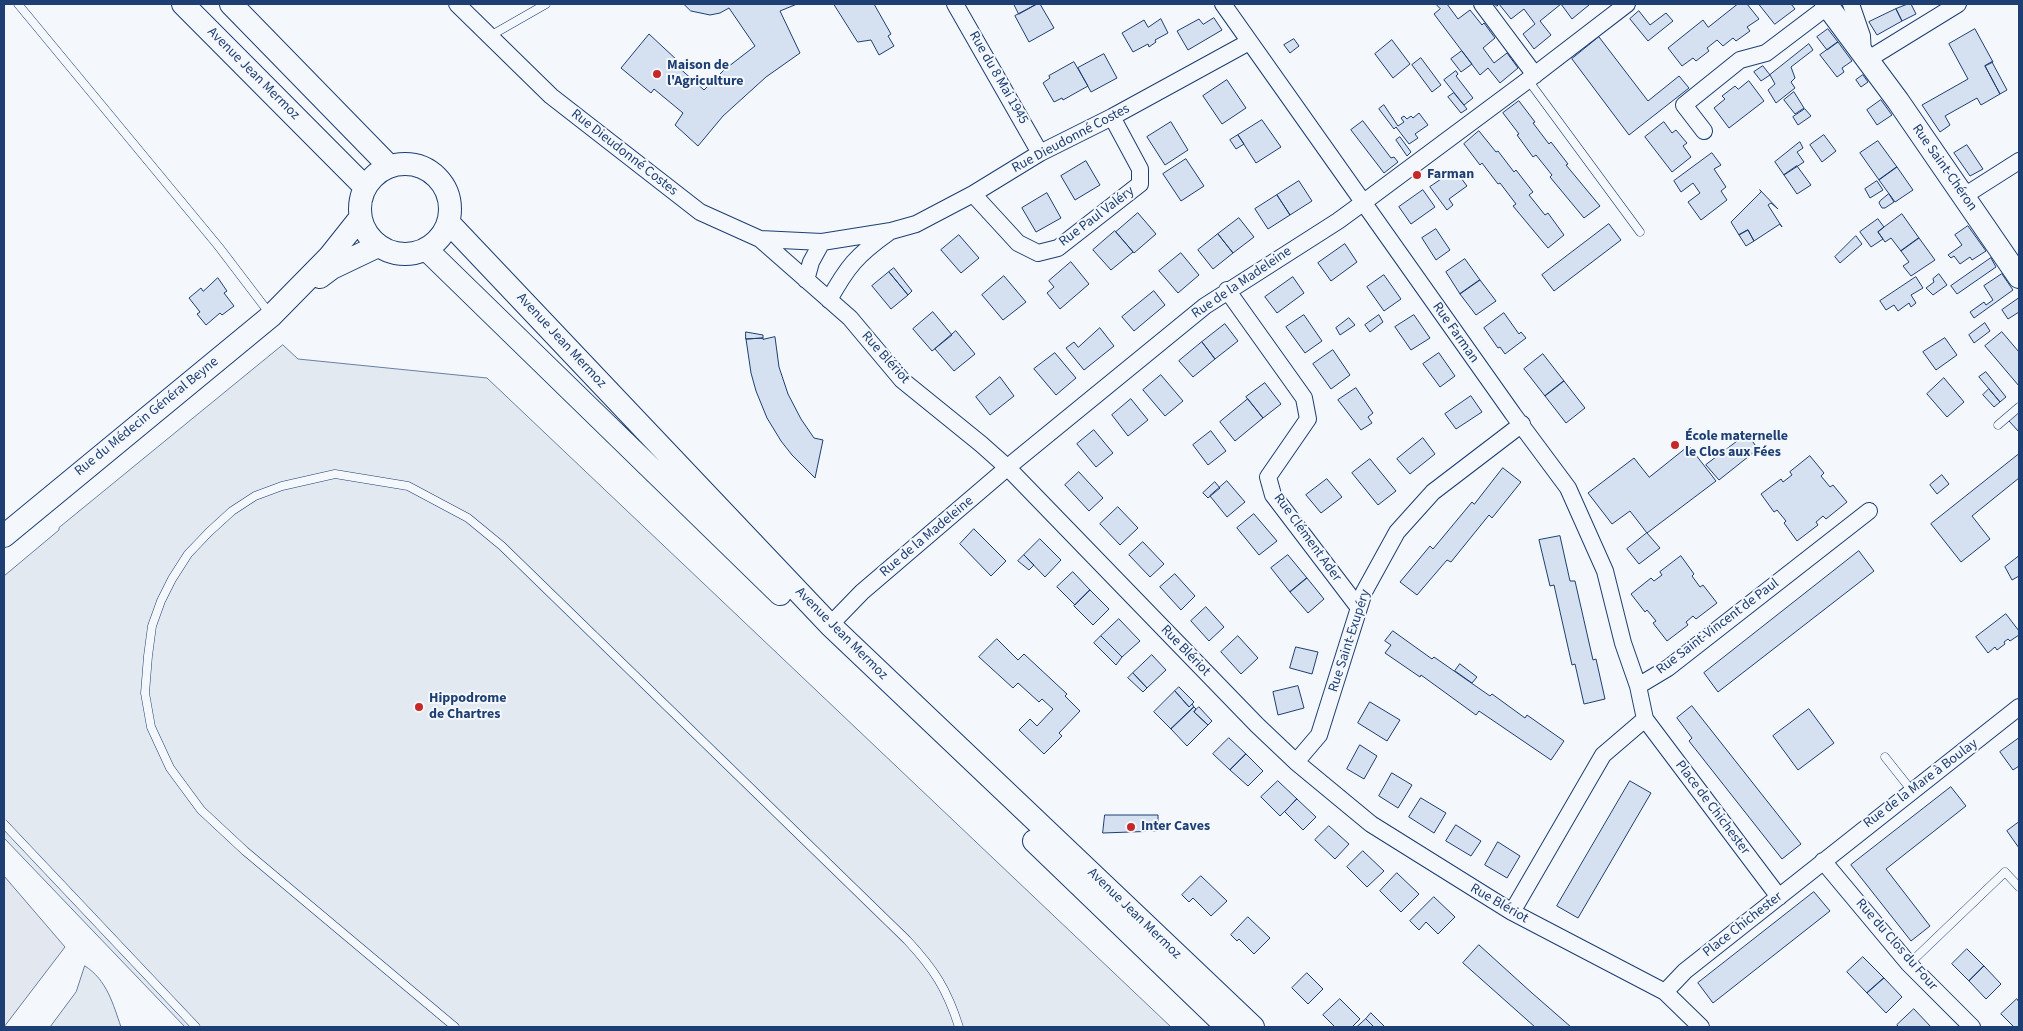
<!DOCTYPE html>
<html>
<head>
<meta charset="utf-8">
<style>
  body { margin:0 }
  #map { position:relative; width:2023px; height:1031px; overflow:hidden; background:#f4f7fb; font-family:"Source Sans 3",sans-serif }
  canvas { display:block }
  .frame { position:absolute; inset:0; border:5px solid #1d3f73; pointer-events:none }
</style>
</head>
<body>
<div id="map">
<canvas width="2023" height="1031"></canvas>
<div class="frame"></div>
</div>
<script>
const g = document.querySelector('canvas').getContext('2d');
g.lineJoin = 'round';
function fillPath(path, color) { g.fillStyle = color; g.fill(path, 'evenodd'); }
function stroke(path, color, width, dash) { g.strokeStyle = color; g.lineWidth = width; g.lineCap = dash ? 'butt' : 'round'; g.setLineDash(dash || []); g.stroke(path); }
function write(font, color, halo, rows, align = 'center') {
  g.font = font + ' "Source Sans 3",sans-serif'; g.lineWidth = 4; g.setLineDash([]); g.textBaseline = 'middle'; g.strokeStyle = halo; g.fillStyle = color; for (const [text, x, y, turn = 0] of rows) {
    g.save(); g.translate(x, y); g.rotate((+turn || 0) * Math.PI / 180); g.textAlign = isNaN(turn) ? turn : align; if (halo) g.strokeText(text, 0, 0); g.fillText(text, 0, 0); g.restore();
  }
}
const green = new Path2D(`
  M283 345 298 359 487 378 1171 1027H185L4 838V576L59 530V528Z
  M85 966C107 980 113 1004 121 1027H50L76 992Z`);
fillPath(green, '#e3e9f0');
stroke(green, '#687fa3', 1);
const parking = new Path2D(`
  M4 876 65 947 4 1027Z`);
fillPath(parking, '#e3e8f0');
stroke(parking, '#687fa3', 1);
const building = new Path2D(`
  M684 4H797L780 11 800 53 766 77 723 116 698 146 675 125 683 113 654 89 651 93 621 68 649 34 678 61 676 65 704 90 724 70 755 46 729 8 720 13 710 15 691 11Z
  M834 4H874L891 34 888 36 894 46 879 55 871 40 858 42Z
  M1014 4H1037L1019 14Z
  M1037 4H1040L1054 28 1029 42 1015 16Z
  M1436 4H1447L1458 19 1470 10 1482 25 1484 23 1495 38 1483 48 1494 63 1507 53 1518 68 1500 83 1488 68 1480 75 1434 14 1440 9Z
  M1495 4H1588L1589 5 1572 19 1561 4 1540 21 1551 35 1534 49 1523 34 1535 24 1524 9 1511 19 1499 4 1497 6Z
  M1738 4H1747L1759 19 1747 27 1750 31 1736 41 1733 38 1723 46 1717 40 1707 48 1709 51 1696 61 1693 58 1682 66 1668 48 1703 20 1708 27Z
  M1759 4H1791L1795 9 1775 24Z
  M1908 4H1911L1916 14 1902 21 1896 9Z
  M1896 9 1902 21 1877 35 1869 22Z
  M1639 11 1650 25 1666 13 1673 21 1648 41 1630 19Z
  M1214 18 1222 30 1188 50 1177 31 1199 19 1203 24Z
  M1161 19 1168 33 1155 40 1156 42 1149 47 1148 44 1133 52 1122 33 1144 20 1148 27Z
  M1828 29 1838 42 1827 50 1817 37Z
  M1975 29 1993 62 1985 66 2000 94 1981 105 1977 98 1945 116 1950 125 1940 132 1922 105 1968 79 1949 44Z
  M1599 37 1648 101 1679 76 1689 88 1629 135 1572 59Z
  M1294 39 1299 46 1290 53 1284 45Z
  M1392 40 1410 64 1393 78 1375 54Z
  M1838 42 1852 61 1842 68 1844 72 1837 77 1820 55Z
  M1809 44 1813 50 1791 67 1795 78 1791 82 1795 88 1776 103 1768 90 1775 84 1770 75Z
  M1462 51 1472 64 1461 72 1451 59Z
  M1104 54 1117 78 1091 92 1078 68Z
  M1421 58 1441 85 1432 92 1412 65Z
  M1074 62 1088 86 1063 100 1062 98 1054 102 1043 83 1050 78 1049 76Z
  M1992 62 2007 90 2000 94 1985 66Z
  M1763 66 1770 75 1761 81 1754 72Z
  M1456 71 1458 74 1456 76 1473 98 1464 105 1444 80Z
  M1863 75 1868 82 1861 87 1856 80Z
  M1227 80 1246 108 1222 124 1203 96Z
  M1749 81 1764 101 1729 128 1714 108 1725 99 1722 96 1735 86 1738 89Z
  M1794 92 1804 108 1795 114 1784 100Z
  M1454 93 1467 109 1461 113 1448 97Z
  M1881 100 1892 115 1877 125 1867 110Z
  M1519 101 1535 122 1533 123 1549 144 1551 142 1568 164 1566 165 1600 206 1584 218 1550 177 1552 175 1536 155 1533 157 1517 135 1519 134 1503 113Z
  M1384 105 1398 126 1404 122 1401 118 1404 116 1407 119 1411 116 1413 118 1419 113 1428 125 1415 134 1418 138 1409 144 1396 127 1394 129 1379 109Z
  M1805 109 1811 116 1798 125 1793 117Z
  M1262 120 1281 147 1256 163 1238 135Z
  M1363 121 1391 158 1394 157 1398 162 1384 173 1351 130Z
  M1171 122 1188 150 1165 165 1147 137Z
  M1664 122 1672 133 1676 130 1687 143 1683 146 1691 157 1672 172 1645 137Z
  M1479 131 1496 152 1498 151 1514 172 1516 170 1533 192 1529 195 1545 215 1548 213 1564 235 1548 248 1513 206 1516 204 1500 183 1498 184 1482 163 1480 165 1464 144Z
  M1238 135 1244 144 1236 149 1230 140Z
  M1824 135 1836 151 1822 162 1810 145Z
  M1400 137 1411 152 1407 156 1396 140Z
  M1878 141 1897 167 1879 180 1860 153Z
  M1800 142 1803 148 1797 152 1804 162 1784 175 1775 162Z
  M1967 145 1983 169 1970 176 1954 153Z
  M1712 153 1721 165 1714 169 1726 187 1721 191 1727 200 1701 220 1688 202 1700 193 1693 183 1681 192 1674 181Z
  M1186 159 1204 186 1181 201 1163 174Z
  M1086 161 1100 185 1075 200 1061 176Z
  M1797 166 1811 185 1797 194 1784 175Z
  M1897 167 1913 190 1895 202 1879 180Z
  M1455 170 1467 186 1449 199 1453 205 1447 210 1430 187Z
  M1299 181 1312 201 1290 215 1277 195Z
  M1877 181 1883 190 1870 198 1865 189Z
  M1423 190 1435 207 1411 224 1399 207Z
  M1760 190 1778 209 1771 203 1768 205 1782 227 1780 224 1754 241 1748 230 1739 235 1731 222 1761 192Z
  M1047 193 1061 218 1036 232 1022 208Z
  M1889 194 1894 202 1885 208H1882L1879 203 1880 201Z
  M1277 195 1290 215 1268 229 1255 209Z
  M1138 213 1156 234 1134 253 1116 232Z
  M1902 214 1919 238 1901 251 1891 238 1885 242 1878 232Z
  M1239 218 1254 237 1233 253 1218 234Z
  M1878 219 1884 227 1878 232 1883 239 1871 247 1860 232Z
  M1609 224 1621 240 1554 291 1542 275Z
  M1968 226 1986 251 1972 260 1970 257 1960 264 1954 256 1951 258 1948 255 1962 245 1955 235Z
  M1436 229 1450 250 1436 260 1422 238Z
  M1748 230 1754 241 1746 246 1739 235Z
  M1115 231 1133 252 1111 270 1093 250Z
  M1218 234 1233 253 1213 269 1198 250Z
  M959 235 979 258 961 273 941 250Z
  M1856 236 1862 244 1840 263 1835 257Z
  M1919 238 1935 260 1911 276 1903 266 1909 262 1901 251Z
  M1345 244 1357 262 1331 281 1318 263Z
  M1181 253 1199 275 1178 293 1159 271Z
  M1991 258 1996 267 1957 294 1951 286Z
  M1465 259 1480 280 1460 294 1446 272Z
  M1071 262 1089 284 1060 309 1047 293 1054 287 1049 281Z
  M894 268 912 291 908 295 889 272Z
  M889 272 908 295 891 309 872 286Z
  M1939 274 1947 285 1933 295 1926 288 1934 282 1933 279Z
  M2002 274 2013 290 1974 318 1970 312 1984 302 1986 305 1993 300 1984 286Z
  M1384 275 1401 299 1384 311 1367 287Z
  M1004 276 1026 302 1003 320 982 295Z
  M1293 277 1304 293 1277 313 1265 297Z
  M1916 277 1923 288 1911 295 1916 303 1911 307 1909 303 1898 311 1894 305 1886 310 1880 301Z
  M218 278 227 291 224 293 234 306 222 315 220 313 206 325 197 314 200 312 189 298 201 288 203 291Z
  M1480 280 1496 301 1476 315 1460 294Z
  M1154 291 1165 305 1134 331 1122 317Z
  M2019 298V312L2008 319 2002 310Z
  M933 312 952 335 932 351 913 329Z
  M1504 313 1519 334 1521 332 1526 338 1505 354 1500 347 1498 348 1484 328Z
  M1304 315 1322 341 1305 353 1286 327Z
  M1379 315 1383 322 1370 332 1365 325Z
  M1414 315 1430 338 1411 350 1395 327Z
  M1349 318 1355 325 1340 335 1336 328Z
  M1985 323 1990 331 1974 343 1969 335Z
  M1225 324 1238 341 1215 359 1202 342Z
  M1100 328 1114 346 1084 370 1066 348 1074 342 1078 347Z
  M956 331 975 354 954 371 935 349Z
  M746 332 763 335V338L746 339Z
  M2002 332 2019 352V386L1985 346Z
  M775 337 779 367 788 394 801 419 814 438 823 440 815 478 792 455 781 441 767 418 756 391 751 373 746 339 763 338V339Z
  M1945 338 1957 355 1936 370 1923 352Z
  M1202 342 1215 359 1193 377 1179 361Z
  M1333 350 1350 375 1331 389 1313 364Z
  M1055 353 1076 378 1056 395 1034 369Z
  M1439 353 1455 376 1440 387 1423 364Z
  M1543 354 1564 381 1545 396 1524 369Z
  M1986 372 2006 397 2000 402 1979 377Z
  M1161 375 1183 401 1165 416 1143 390Z
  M1000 377 1014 396 990 415 976 397Z
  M1944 378 1964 402 1947 417 1927 394Z
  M1564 381 1585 408 1566 423 1545 396Z
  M1265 383 1281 404 1263 418 1246 397Z
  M1356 388 1373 413 1368 417 1372 423 1361 430 1338 400Z
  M1989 389 2000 402 1994 407 1983 395Z
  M1471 396 1482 412 1456 429 1445 414Z
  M1131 399 1148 420 1128 436 1112 415Z
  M1248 399 1263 418 1235 441 1220 422Z
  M2019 412V432L2009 421Z
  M1094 430 1113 453 1096 467 1077 444Z
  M1211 431 1226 451 1208 465 1193 445Z
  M1747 434 1758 449 1719 480 1706 465Z
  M1423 438 1435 454 1410 474 1397 459Z
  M1689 446 1716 481 1647 533 1630 511 1612 524 1588 493 1634 458 1649 477Z
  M2019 454V478L1972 516 1990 539 1961 562 1931 524Z
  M1810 456 1824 473 1821 476 1830 487 1833 485 1847 502 1826 519 1823 516 1816 522 1818 525 1797 541 1784 523 1786 521 1777 510 1774 512 1761 494 1781 479 1783 482 1792 475 1790 472Z
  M1370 459 1396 491 1378 505 1352 473Z
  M1503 468 1521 482 1492 518 1489 515 1451 562 1447 560 1417 595 1400 582 1430 546 1433 549 1472 502 1474 504Z
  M1079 472 1103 498 1089 511 1065 485Z
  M1942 475 1949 484 1937 494 1930 485Z
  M1327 479 1342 497 1321 513 1306 495Z
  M1227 481 1245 502 1227 517 1210 496Z
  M1215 482 1220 488 1208 498 1203 493Z
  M1118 507 1138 528 1120 545 1100 524Z
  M1254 514 1277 541 1259 555 1237 528Z
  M974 529 1006 561 991 576 960 544Z
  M1647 533 1660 548 1639 564 1627 549Z
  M1560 536 1570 581H1575L1593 660 1596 659 1605 699 1584 704 1575 664 1572 665 1554 585 1550 586 1539 540Z
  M1040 539 1061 560 1045 577 1024 555Z
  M1143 542 1164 564 1150 577 1129 555Z
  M1859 551 1874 571 1718 692 1704 673Z
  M1024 555 1034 565 1029 570 1018 561Z
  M1288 555 1307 578 1290 592 1271 568Z
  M1681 556 1694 574 1692 576 1700 587 1703 585 1717 603 1696 619 1693 616 1686 622 1688 625 1667 641 1653 623 1656 621 1647 610 1645 612 1631 594 1651 578 1654 581 1662 575 1660 572Z
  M2019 556V576L2012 580 2005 567Z
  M1073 572 1090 590 1075 605 1057 587Z
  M1175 574 1195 596 1181 610 1160 587Z
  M1307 578 1324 599 1308 613 1290 592Z
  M1090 590 1109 609 1093 625 1074 606Z
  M1206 607 1224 627 1209 641 1191 621Z
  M2006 614 2019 631V635L2010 641 2008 639 2004 642 2005 644 1997 650 1995 647 1988 653 1976 637Z
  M1119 619 1140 641 1122 657 1101 636Z
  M1393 631 1432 659 1434 657 1490 696 1492 694 1525 718 1527 715 1564 741 1551 760 1479 711 1476 715 1421 675 1420 677 1385 653 1391 645 1385 641Z
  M1101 636 1122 657 1116 665 1094 643Z
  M1238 636 1258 658 1241 674 1221 652Z
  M997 639 1018 660 1024 654 1067 694 1065 696 1080 711 1059 733 1062 736 1044 754 1019 730 1030 719 1037 726 1053 709 1042 699 1039 702 1018 683 1013 688 979 657Z
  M1296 647 1318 652 1312 674 1290 668Z
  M1152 655 1166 670 1147 688 1133 673Z
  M1460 664 1477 677 1472 683 1455 671Z
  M1133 673 1147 688 1143 692 1128 678Z
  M1298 686 1304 708 1278 715 1273 692Z
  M1179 687 1194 702 1189 707 1175 691Z
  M1175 691 1189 707 1192 704 1194 707 1171 729 1154 712Z
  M1370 702 1400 720 1387 741 1358 723Z
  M1692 706 1801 844 1782 859 1689 741 1692 738 1677 718Z
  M1194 707 1196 709 1194 712 1208 725 1187 746 1171 729Z
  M1199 707 1212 721 1208 725 1194 712Z
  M1809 709 1834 743 1798 770 1773 736Z
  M1229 738 1246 754 1230 770 1213 754Z
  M2019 738V766L2013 770 2000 752Z
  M1360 745 1377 756 1364 779 1347 769Z
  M1246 754 1263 771 1248 786 1230 770Z
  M1392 773 1412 785 1398 808 1379 796Z
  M1278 781 1297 799 1280 816 1261 797Z
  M1630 781 1651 793 1578 918 1557 906Z
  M1951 787 1966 806 1886 869 1930 926 1911 941 1851 865Z
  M1421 798 1446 813 1434 833 1409 817Z
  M1297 799 1316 817 1303 830 1285 812Z
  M1105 815H1158V831L1103 833Z
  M2019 822V848L2007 831Z
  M1456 825 1481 841 1471 856 1446 841Z
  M1329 826 1349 844 1335 859 1315 840Z
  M1498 842 1520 856 1507 878 1485 865Z
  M1363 851 1384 871 1367 887 1347 867Z
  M1397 873 1419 894 1401 912 1380 891Z
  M1201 876 1227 901 1211 916 1193 898 1189 902 1182 895Z
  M1814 892 1830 911 1713 1003 1698 983Z
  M1434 897 1455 917 1438 934 1426 922 1419 930 1410 921Z
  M1248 917 1270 938 1254 954 1239 939 1237 941 1231 935Z
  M1479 945 1532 993 1571 1027H1535L1463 963Z
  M1967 949 1984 966 1969 981 1952 964Z
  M1863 957 1884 978 1867 993 1847 972Z
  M1984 966 2001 984 1986 999 1969 981Z
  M1307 973 1323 989 1308 1004 1292 988Z
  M1884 978 1902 997 1886 1013 1867 993Z
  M1340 999 1360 1019 1352 1027H1335L1323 1015Z
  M2017 999 2019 1002V1027H2014L2001 1014Z
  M1914 1009 1931 1027H1899L1897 1025Z
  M1371 1013 1385 1027H1374L1366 1019Z
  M1366 1019 1374 1027H1357Z`);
fillPath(building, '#d5e0f0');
stroke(building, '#1d3f73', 1);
const lane = new Path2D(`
  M18 4 219 247 270 314
  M490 36 546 4
  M1528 80 1640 232
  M1998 425 2019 407
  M1885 757 1912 791
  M4 824 196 1027
  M1909 964 2005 872 2019 887
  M455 1027 245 851 201 810 170 768 151 727 145 693 148 656 152 626 161 601 172 579 188 554 209 532 232 511 255 496 282 486 335 474 408 486 468 518 502 546 907 940C934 969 947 989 959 1027`);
const street = new Path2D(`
  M457 4 551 96 700 212 760 239 822 242 891 231 916 224 973 194 1040 153 1112 117 1249 42
  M955 4 1040 153
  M1223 4 1513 414 1568 488 1605 571 1623 643 1638 686 1645 719 1779 897
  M1482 4 1535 75
  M1851 4 1862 36 1863 55
  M1867 60 1958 4
  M1704 131 1684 105 1740 60 1766 53 1828 6
  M973 194 1018 243 1038 253 1058 248 1140 184V169L1112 117
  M1964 196 2019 161
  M760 239 850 318 902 380 981 444 1008 468 1257 725 1296 762 1371 824 1512 912 1665 992 1701 1027
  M806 280 811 262 822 242
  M1227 290 1304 398 1308 419 1268 477 1273 495 1359 608
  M829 300C847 267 857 255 888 233
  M830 625 862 592 1014 462 1205 306 1338 221 1364 202 1528 80 1627 4
  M1638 686 1668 668 1869 511
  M1296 762 1319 735 1364 592 1397 532 1433 492 1522 424
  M1823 861 1909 964 1972 1027
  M1512 912 1603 755 1645 719
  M1665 992 1685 971 2019 707`);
const secondary = new Path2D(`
  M183 4 365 187
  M231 4 389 166
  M1826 4 1898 101 2019 277
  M360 209a45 45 0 1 1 90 0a45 45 0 1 1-90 0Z
  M448 222 830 625 1253 1027
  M426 249 780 594
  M320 277 332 268 378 246
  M4 536 271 316 329 257 360 218
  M1034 841 1227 1027`);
stroke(lane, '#1d3f73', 9);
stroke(street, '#1d3f73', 18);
stroke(secondary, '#1d3f73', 24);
stroke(lane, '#f4f7fb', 8);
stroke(street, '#f4f7fb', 16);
stroke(secondary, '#f4f7fb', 22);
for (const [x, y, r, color] of [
  [657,74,5,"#c62828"],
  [1417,175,5,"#c62828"],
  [1675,445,5,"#c62828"],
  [419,707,5,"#c62828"],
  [1131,827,5,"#c62828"]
]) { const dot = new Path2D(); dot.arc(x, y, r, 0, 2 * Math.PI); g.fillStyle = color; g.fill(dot); stroke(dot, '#f4f7fb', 2); }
write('bold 14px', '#1d3f73', '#f4f7fb', [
  ["Maison de",667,66],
  ["l'Agriculture",667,82],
  ["Farman",1427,175],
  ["École maternelle",1685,437],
  ["le Clos aux Fées",1685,453],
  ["Hippodrome",429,699],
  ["de Chartres",429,715],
  ["Inter Caves",1141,827]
], 'left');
write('14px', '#1d3f73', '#f4f7fb', [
  ["Avenue Jean Mermoz",253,74,45],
  ["Rue du 8 Mai 1945",998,78,60],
  ["Rue Dieudonné Costes",1071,139,-28],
  ["Rue Dieudonné Costes",624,153,38],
  ["Rue Saint-Chéron",1944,168,55],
  ["Rue Paul Valéry",1097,217,-37],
  ["Rue de la Madeleine",1242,283,-34],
  ["Rue Farman",1455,333,55],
  ["Avenue Jean Mermoz",561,341,47],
  ["Rue Blériot",885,358,48],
  ["Rue du Médecin Général Beyne",147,417,-39],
  ["Rue de la Madeleine",927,537,-40],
  ["Rue Clément Ader",1307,538,54],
  ["Rue Saint-Vincent de Paul",1718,627,-37],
  ["Avenue Jean Mermoz",841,634,45],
  ["Rue Saint-Exupéry",1350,641,-72],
  ["Rue Blériot",1185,651,46],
  ["Rue de la Mare à Boulay",1921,784,-37],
  ["Place de Chichester",1712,808,53],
  ["Rue Blériot",1499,904,30],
  ["Avenue Jean Mermoz",1134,914,44],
  ["Place Chichester",1743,925,-38],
  ["Rue du Clos du Four",1896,945,49]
]);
</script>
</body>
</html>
